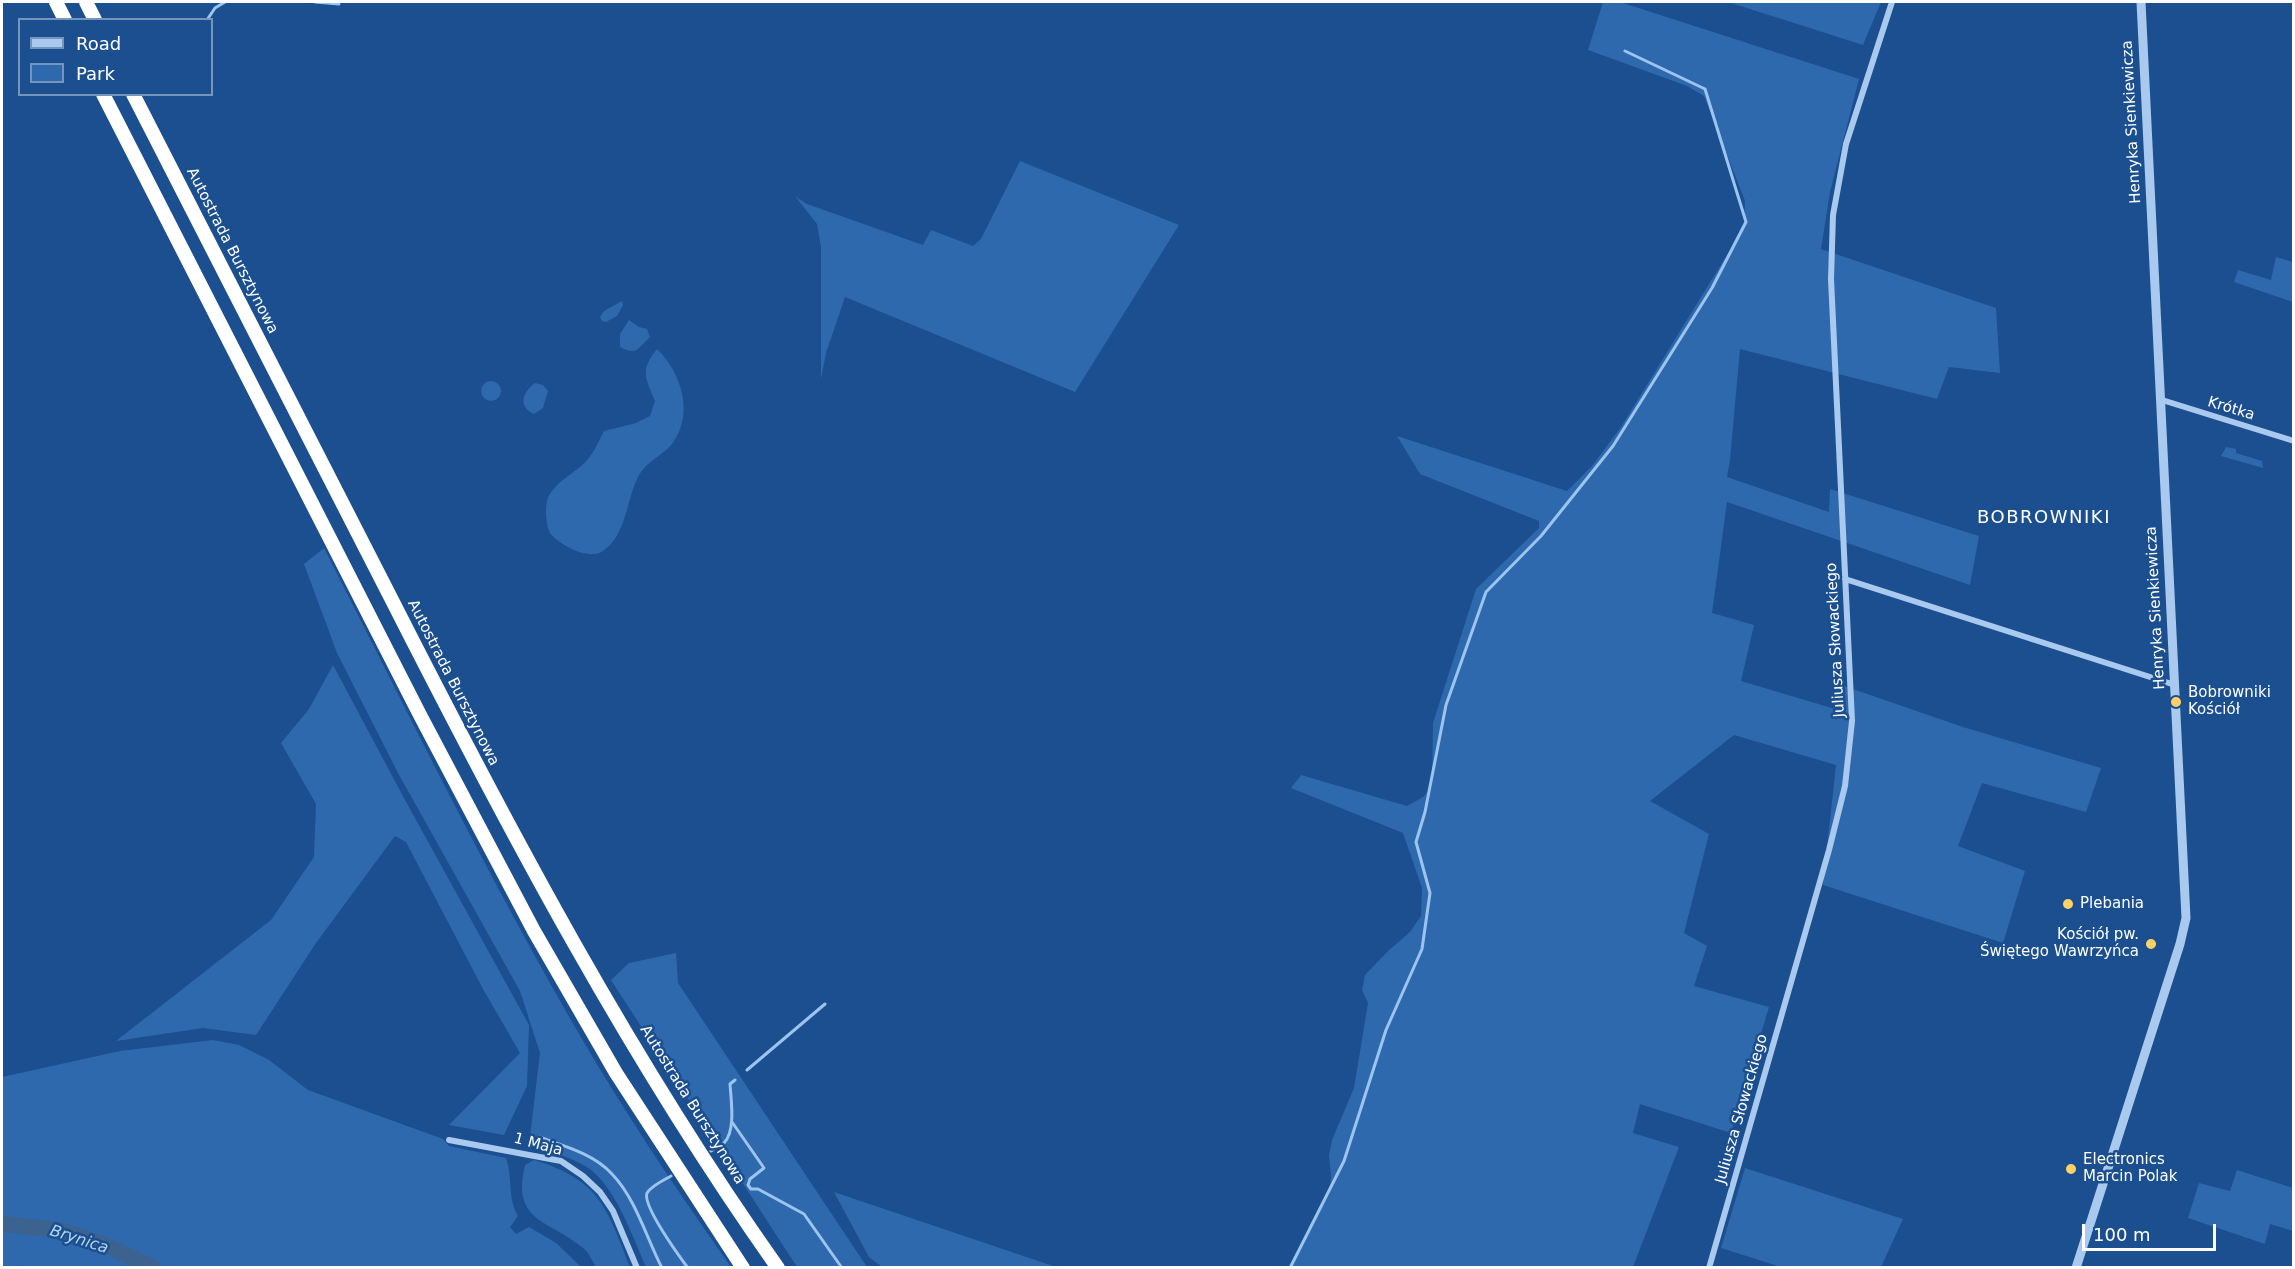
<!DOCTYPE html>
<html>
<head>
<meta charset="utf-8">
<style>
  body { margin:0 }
  #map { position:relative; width:2295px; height:1269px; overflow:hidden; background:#1b4f8f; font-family:"DejaVu Sans",sans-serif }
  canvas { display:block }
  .frame { position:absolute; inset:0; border:3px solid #fff; pointer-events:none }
  .legend { position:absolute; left:18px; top:18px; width:195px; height:78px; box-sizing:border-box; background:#1b4f8f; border:2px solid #7695bc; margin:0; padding:8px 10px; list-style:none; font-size:18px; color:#fff }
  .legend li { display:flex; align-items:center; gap:12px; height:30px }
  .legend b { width:30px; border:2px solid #7695bc }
  .scale { position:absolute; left:2082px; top:1224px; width:134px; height:27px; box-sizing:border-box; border:3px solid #fff; border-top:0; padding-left:8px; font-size:18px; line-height:21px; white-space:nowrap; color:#fff; -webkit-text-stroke:4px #1b4f8f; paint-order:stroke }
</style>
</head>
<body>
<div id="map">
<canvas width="2295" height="1269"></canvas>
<div class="frame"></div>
<ul class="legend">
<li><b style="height:8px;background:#a9c9ee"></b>Road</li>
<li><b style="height:16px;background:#2e69ad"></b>Park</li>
</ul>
<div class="scale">100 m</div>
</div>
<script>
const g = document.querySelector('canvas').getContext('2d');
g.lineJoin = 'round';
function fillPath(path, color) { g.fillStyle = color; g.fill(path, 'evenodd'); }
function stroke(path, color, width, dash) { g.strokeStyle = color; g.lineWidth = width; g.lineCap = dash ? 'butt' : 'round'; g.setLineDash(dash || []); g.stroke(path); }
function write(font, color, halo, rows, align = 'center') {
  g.font = font + ' "DejaVu Sans",sans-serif'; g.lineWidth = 5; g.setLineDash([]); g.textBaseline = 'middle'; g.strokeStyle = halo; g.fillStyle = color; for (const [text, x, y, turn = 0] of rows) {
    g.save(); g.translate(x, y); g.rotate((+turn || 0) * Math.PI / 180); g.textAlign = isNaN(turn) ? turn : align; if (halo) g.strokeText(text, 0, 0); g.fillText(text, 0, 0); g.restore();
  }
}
fillPath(new Path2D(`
  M1603 2H1620L1859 79 1830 192 1821 249 1996 308 2000 373 1949 367 1937 399 1740 349 1730 460 1727 477 1829 512 1830 489 1979 536 1970 585 1727 502 1712 613 1754 625 1741 681 1842 711 1844 686 1963 727 2101 768 2086 812 1982 783 1958 846 2025 871 2003 943 1823 885 1836 765 1734 735 1650 801 1709 834 1684 933 1707 946 1694 986 1769 1007 1731 1133 1640 1104 1633 1133 1679 1147 1633 1267 1288 1268 1330 1193 1331 1177 1329 1155 1332 1140 1354 1088 1368 1003 1362 990 1365 975 1388 951 1410 932 1421 916 1422 888 1403 833 1291 788 1301 775 1407 806 1423 797 1432 786 1433 723 1476 589 1539 528V521L1420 474 1397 436 1567 491 1592 466 1621 427 1730 250 1744 222 1745 201 1704 96 1687 86 1588 50Z
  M1728 2H1881L1863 45Z
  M1020 161 1179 225 1075 392 845 297 826 353 821 379V247L817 224 795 196 807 204 923 245 931 230 973 246 981 239Z
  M2276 257 2293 262V302L2234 282 2238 270 2271 280Z
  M622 301 623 305 617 316 606 322 602 321 600 317 604 311Z
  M629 320 639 327 647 329 650 337C637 349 637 356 620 347V334Z
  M657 349C681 372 695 414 672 444 663 455 646 462 639 475 626 499 627 535 603 551 589 561 559 545 550 533 546 526 545 509 547 501 552 482 577 473 588 459 595 451 599 440 604 431L636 423 650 416 655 401C645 377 640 370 657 349Z
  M481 391a10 10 0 1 1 20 0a10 10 0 1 1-20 0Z
  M535 383 543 385 548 391 543 408 534 414C517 406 523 392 535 383Z
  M2226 447 2236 449V453L2262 461 2263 468 2221 456Z
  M324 548C408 713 489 879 582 1039 628 1118 679 1193 731 1267H646C633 1238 614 1182 585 1166 568 1156 548 1151 529 1145L540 1053 520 991 398 773 337 653 304 564Z
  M333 665 404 798 529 1025 527 1086 504 1135 449 1125 520 1053 483 989 406 842 395 836 316 943 256 1035 203 1028 116 1041 271 920 314 857 316 804 281 743 309 709Z
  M676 953 678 983 867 1267H797L611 980 629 963Z
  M213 1040 239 1045 269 1060 308 1090 443 1139 449 1146 506 1158C513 1177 507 1197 518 1216L510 1227 516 1234 529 1227 556 1243 581 1267H2V1077L120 1051Z
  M534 1160C600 1180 607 1208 630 1267H596C592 1261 589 1252 583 1248 549 1219 511 1223 525 1165Z
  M1745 1168 1903 1219 1881 1267H1781L1721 1248Z
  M2237 1170 2293 1188V1231L2270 1224 2265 1244 2188 1218 2199 1183 2230 1191Z
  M834 1192 1056 1267H882L869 1257Z`), '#2e69ad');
stroke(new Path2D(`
  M315 2 339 4
  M207 20 215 8 225 2
  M747 1070 825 1004
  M732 1122 764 1168 750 1179 748 1185 751 1189H758L804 1214 842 1268
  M539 1137C564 1146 594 1154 612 1174 636 1199 646 1237 662 1268
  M711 1151C715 1148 720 1146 724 1143 736 1131 731 1100 730 1084L735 1080
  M671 1176C664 1180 651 1186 647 1193 642 1205 679 1256 688 1268
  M1290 1268 1344 1161 1386 1030 1422 949 1430 893 1416 842 1425 812 1446 705 1486 592 1541 536 1613 446 1712 288 1746 222 1705 89 1625 51`), '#9cc4f0', 3);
stroke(new Path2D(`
  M2 1224 60 1230 102 1244 154 1268`), '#3c6290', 16);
stroke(new Path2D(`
  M2162 400 2294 441
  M1845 579 2175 685
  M449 1140 561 1161 583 1176 600 1192 613 1211 637 1268
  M1709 1268 1829 850 1845 786 1852 721 1831 279 1833 215 1846 144 1892 2`), '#a9c9ee', 6);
stroke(new Path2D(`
  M2076 1268 2180 944 2186 918 2141 2`), '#a9c9ee', 9);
stroke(new Path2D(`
  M56 2 65 20
  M86 2 95 20
  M103 94 420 715 534 931 616 1073 743 1268
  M133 94C220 264 307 434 394 604 510 832 630 1059 778 1268`), '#fff', 14);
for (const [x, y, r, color] of [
  [2176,702,6,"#ffd166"],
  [2068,904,6,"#ffd166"],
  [2151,944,6,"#ffd166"],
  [2071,1169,6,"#ffd166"]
]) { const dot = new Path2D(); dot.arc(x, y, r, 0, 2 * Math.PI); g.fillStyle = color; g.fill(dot); stroke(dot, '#1b4f8f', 2); }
write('15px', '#fff', '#1b4f8f', [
  ["Henryka Sienkiewicza",2132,122,-93],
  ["Autostrada Bursztynowa",232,251,63],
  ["Krótka",2231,409,17],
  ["Henryka Sienkiewicza",2156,608,-93],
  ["Juliusza Słowackiego",1836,640,-93],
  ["Autostrada Bursztynowa",453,683,63],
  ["Autostrada Bursztynowa",692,1105,58],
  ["Juliusza Słowackiego",1742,1109,-74],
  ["1 Maja",538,1145,15]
]);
write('15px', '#fff', '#1b4f8f', [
  ["Bobrowniki",2188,693],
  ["Kościół",2188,710],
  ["Plebania",2080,904],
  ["Kościół pw.",2139,935,"right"],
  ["Świętego Wawrzyńca",2139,952,"right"],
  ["Electronics",2083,1160],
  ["Marcin Polak",2083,1177]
], 'left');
write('italic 16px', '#b5d3f5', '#1b4f8f', [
  ["Brynica",79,1240,18]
]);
g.letterSpacing = '1.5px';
write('18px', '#fff', '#1b4f8f', [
  ["BOBROWNIKI",2044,518]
]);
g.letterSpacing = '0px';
</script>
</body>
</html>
